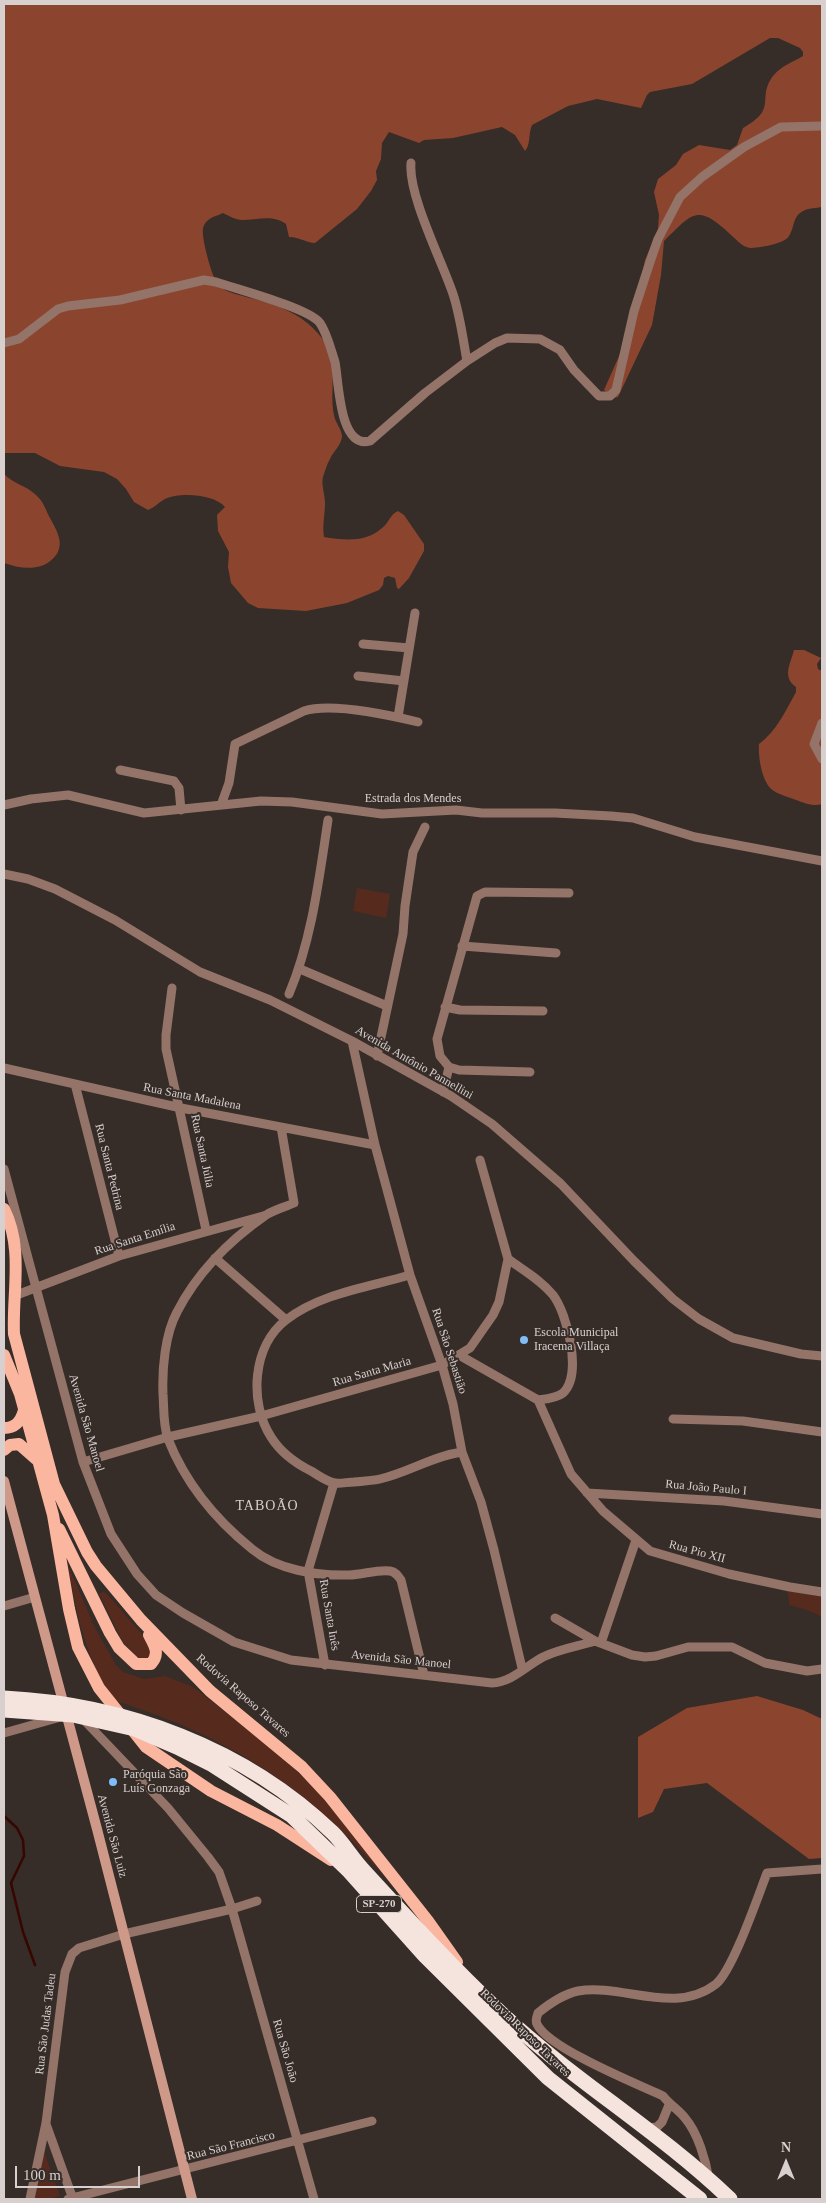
<!DOCTYPE html>
<html>
<head>
<meta charset="utf-8">
<style>
  body { margin:0 }
  #map { position:relative; width:826px; height:2203px; overflow:hidden; background:#362c28; font-family:Georgia,serif }
  canvas { display:block }
  .frame { position:absolute; inset:0; border:5px solid #d7d0ce; pointer-events:none }
  .north { position:absolute; left:761px; top:2138px; width:50px; height:50px; -webkit-text-stroke:4px #362c28; paint-order:stroke; rotate:0deg; font-size:14px; font-weight:700; line-height:20px; text-align:center; color:#d7d0ce }
  .north::after { content:''; display:block; margin:auto; width:18px; height:22px; background:#d7d0ce; clip-path:polygon(50% 0,100% 100%,50% 72%,0 100%) }
  .scale { position:absolute; left:15px; top:2166px; width:125px; height:22px; box-sizing:border-box; border:2px solid #d7d0ce; border-top:0; padding-left:6px; font-size:15px; line-height:18px; white-space:nowrap; color:#d7d0ce; -webkit-text-stroke:4px #362c28; paint-order:stroke }
</style>
</head>
<body>
<div id="map">
<canvas width="826" height="2203"></canvas>
<div class="frame"></div>
<div class="north">N</div>
<div class="scale">100 m</div>
</div>
<script>
const g = document.querySelector('canvas').getContext('2d');
g.lineJoin = 'round';
function fillPath(path, color) { g.fillStyle = color; g.fill(path, 'evenodd'); }
function stroke(path, color, width, dash) { g.strokeStyle = color; g.lineWidth = width; g.lineCap = dash ? 'butt' : 'round'; g.setLineDash(dash || []); g.stroke(path); }
function write(font, color, halo, rows, align = 'center') {
  g.font = font + ' Georgia,serif'; g.lineWidth = 4; g.setLineDash([]); g.textBaseline = 'middle'; g.strokeStyle = halo; g.fillStyle = color; for (const [text, x, y, turn = 0] of rows) {
    g.save(); g.translate(x, y); g.rotate((+turn || 0) * Math.PI / 180); g.textAlign = isNaN(turn) ? turn : align; if (halo) g.strokeText(text, 0, 0); g.fillText(text, 0, 0); g.restore();
  }
}
fillPath(new Path2D(`
  M357 888 390 894 386 918 353 911Z
  M68 1565 95 1628 116 1665 123 1672 144 1679 165 1676 193 1687 269 1746 315 1788 404 1898C379 1871 355 1842 328 1818 263 1760 196 1726 113 1700 85 1656 77 1615 68 1565Z
  M788 1591 822 1596V1617L807 1610 789 1605Z
  M103 1592 107 1594 147 1640 151 1648 149 1659 139 1658 123 1642 99 1594Z
  M43 2149 60 2196 49 2199H34Z`), '#562b1e');
fillPath(new Path2D(`
  M4 4H822V207C817 208 808 208 803 211 792 217 795 227 789 236 785 244 758 248 750 248 742 247 737 240 731 235 697 203 693 213 664 241L661 275 652 325 618 397 613 398 604 390 623 347 636 302 645 260 658 229 659 215 654 192 658 179 676 165 683 154 699 145 730 150 737 145 743 128C779 108 756 99 773 76 781 66 793 62 803 56V52L800 48 778 38H770L692 84 650 92 647 95 641 108 597 99 568 106 532 125C528 134 531 144 525 151L515 135 502 127 453 138 424 140 419 143 389 132 382 143 381 159 376 171 377 180 371 191 357 209 315 243C306 243 300 237 289 237L286 224C273 214 257 220 242 220 236 220 229 216 223 213 214 217 206 218 203 228 201 237 212 279 219 286 227 293 240 295 250 298 279 305 306 315 324 341 339 362 329 391 334 415 335 422 342 430 342 436 342 444 333 452 330 459 327 464 325 471 323 477 321 485 325 494 325 503 325 515 322 525 324 537 343 540 366 543 382 528 389 523 390 514 398 511L404 515 424 544V551L409 578 399 589 397 588 395 578 388 576 384 578 383 585 379 590 347 603 306 611 258 608 248 603 231 583 228 567 229 552 218 531 217 515 225 507C214 494 180 492 165 499 159 502 154 508 148 510L134 502 126 489 117 479 104 472 60 466 35 453H4Z
  M4 474C14 484 27 486 36 495 44 502 45 509 50 518 59 534 67 549 49 562 36 571 18 568 4 563Z
  M794 650H804L821 658 817 664 818 669 822 671V804C814 807 804 803 796 800 789 797 780 795 774 791 762 784 758 757 759 744 776 732 786 710 796 692V687C782 677 790 665 794 650Z
  M757 1696 803 1710 822 1719V1858L809 1859 707 1783 664 1789 653 1812 638 1818V1737L687 1708Z`), '#8b452e');
stroke(new Path2D(`
  M4 1816 17 1828 23 1840 24 1856 11 1883 23 1932 35 1965`), '#370600', 2.5);
stroke(new Path2D(`
  M411 163C408 195 442 261 453 294 460 315 463 339 467 361
  M4 343 19 339 58 309 68 306 120 300 204 280 216 282C236 289 309 308 320 323 327 333 331 350 335 362 339 382 339 449 370 441L425 393 467 361 495 343 507 338 540 339 560 350 574 370 599 396H610L616 390 634 311 650 262 658 239 680 197 702 177 744 147 781 127 822 126
  M363 644 409 648
  M358 676 404 681
  M398 717 415 613
  M822 723 814 744 822 759
  M120 770 174 781 179 788 181 810
  M4 805 31 799 68 795 144 813 261 801 292 802 382 814 456 810 482 813H555L611 816 633 818 695 837 822 861
  M221 805 229 783 235 744 304 711C332 702 389 715 418 722
  M4 874 28 879 55 889 115 920 200 972 270 1000 352 1041 451 1096 492 1124 561 1184 634 1261 673 1299 699 1319 733 1338 801 1354 822 1356
  M462 946 556 953
  M300 969 387 1006
  M172 988 166 1035V1049L206 1230
  M289 994C312 939 319 879 328 820
  M445 1007 460 1010 543 1011
  M352 1041 375 1145 410 1275 442 1365 453 1404 462 1452 481 1502 494 1550 522 1668
  M377 1056 403 934 405 906 413 852 425 827
  M449 1067 440 1056 437 1039 477 896 485 892 569 893
  M4 1068 181 1108 375 1145
  M75 1084 119 1256
  M443 1092 449 1067 459 1070 530 1072
  M281 1127 294 1203C285 1207 274 1210 266 1215 230 1240 197 1273 177 1312 165 1334 162 1369 163 1394 164 1408 163 1425 168 1439 185 1482 216 1520 252 1549 277 1570 317 1576 349 1575 362 1575 378 1569 390 1571 396 1572 398 1576 401 1580L424 1675
  M4 1169 83 1462 111 1534 137 1574 156 1595 183 1613 234 1642 291 1660 492 1683C512 1682 526 1666 543 1657 559 1649 579 1646 595 1641
  M215 1258 286 1320
  M508 1259C523 1270 541 1280 553 1295 567 1313 583 1375 563 1393 557 1398 546 1399 538 1400
  M410 1275C369 1287 321 1293 286 1320 252 1346 249 1403 271 1437 281 1453 295 1463 311 1471 318 1475 327 1482 335 1483 340 1484 348 1482 354 1482 362 1481 372 1481 380 1479 409 1472 433 1456 462 1452
  M14 1296 119 1256 263 1216
  M459 1355 538 1400 571 1474 603 1511 650 1551 729 1574 790 1587 822 1592
  M673 1419 743 1421 822 1432
  M83 1462 168 1437 261 1416 442 1365 470 1348 493 1315 499 1302 508 1259 480 1160
  M587 1493 724 1501 822 1514
  M4 1606 35 1597
  M555 1618 595 1641 632 1655 645 1657 656 1656 688 1647H732L765 1663 807 1671 822 1669
  M601 1643 636 1540
  M325 1665 308 1571 334 1483
  M82 1718 168 1808 208 1857 219 1872 232 1909 314 2199
  M4 1733 57 1718
  M46 2124 73 2199
  M646 2128 657 2127 662 2122 669 2105
  M709 2180C706 2161 698 2133 685 2118 679 2110 670 2105 663 2096 637 2084 548 2048 537 2024 535 2020 537 2017 538 2013 549 2004 564 1994 578 1991 622 1983 675 2016 716 1984 733 1970 758 1896 767 1873L822 1869
  M30 2199 46 2123 65 1972 72 1954 79 1948 124 1934 232 1909 257 1901
  M68 2199 372 2121`), '#947368', 9);
stroke(new Path2D(`
  M4 1481 97 1829 192 2199`), '#ce9988', 10);
stroke(new Path2D(`
  M4 1209C24 1249 12 1292 14 1334L54 1484 87 1552 96 1566 141 1620 210 1691 302 1767 330 1797 428 1921 457 1962
  M4 1355 20 1394 53 1515 69 1609 78 1647 99 1688 146 1747 211 1791 277 1825 331 1860
  M4 1428C16 1428 21 1421 24 1410
  M4 1450 10 1445 19 1444 36 1459
  M59 1529 110 1633 119 1648 136 1664H151C160 1654 155 1646 149 1635`), '#fbb6a0', 12);
stroke(new Path2D(`
  M4 1698C125 1704 245 1748 333 1833 345 1845 353 1860 365 1872 409 1920 453 1968 501 2013 573 2080 659 2131 730 2199
  M4 1710 73 1715 135 1729 177 1747 211 1764 292 1816 348 1870 425 1956 548 2078 700 2199`), '#f5e3de', 15);
for (const [x, y, r, color] of [
  [524,1340,5,"#7fbdf9"],
  [113,1782,5,"#7fbdf9"]
]) { const dot = new Path2D(); dot.arc(x, y, r, 0, 2 * Math.PI); g.fillStyle = color; g.fill(dot); stroke(dot, '#362c28', 2); }
for (const [x, y, w] of [
  [379,1904,45]
]) { const box = new Path2D(); box.roundRect(x - w / 2, y - 8.5, w, 17, 4); g.fillStyle = '#362c28'; g.fill(box); stroke(box, '#d7d0ce', 1); }
write('bold 11px', '#d7d0ce', null, [
  ["SP-270",379,1904]
]);
write('12px', '#d7d0ce', '#362c28', [
  ["Estrada dos Mendes",413,799],
  ["Avenida Antônio Pannellini",414,1063,30],
  ["Rua Santa Madalena",192,1097,11],
  ["Rua Santa Júlia",202,1151,78],
  ["Rua Santa Pedrina",109,1167,76],
  ["Rua Santa Emília",135,1239,-18],
  ["Rua São Sebastião",449,1351,72],
  ["Rua Santa Maria",372,1372,-16],
  ["Avenida São Manoel",86,1423,74],
  ["Rua João Paulo I",706,1488,5],
  ["Rua Pio XII",697,1552,15],
  ["Rua Santa Inês",329,1615,80],
  ["Avenida São Manoel",401,1660,6],
  ["Rodovia Raposo Tavares",243,1696,41],
  ["Avenida São Luiz",112,1836,75],
  ["Rua São Judas Tadeu",46,2024,-83],
  ["Rodovia Raposo Tavares",525,2033,44],
  ["Rua São João",285,2051,74],
  ["Rua São Francisco",231,2146,-14]
]);
write('12px', '#d7d0ce', '#362c28', [
  ["Escola Municipal",534,1333],
  ["Iracema Villaça",534,1347],
  ["Paróquia São",123,1775],
  ["Luís Gonzaga",123,1789]
], 'left');
g.letterSpacing = '1px';
write('14px', '#d7d0ce', '#362c28', [
  ["TABOÃO",267,1506]
]);
g.letterSpacing = '0px';
</script>
</body>
</html>
